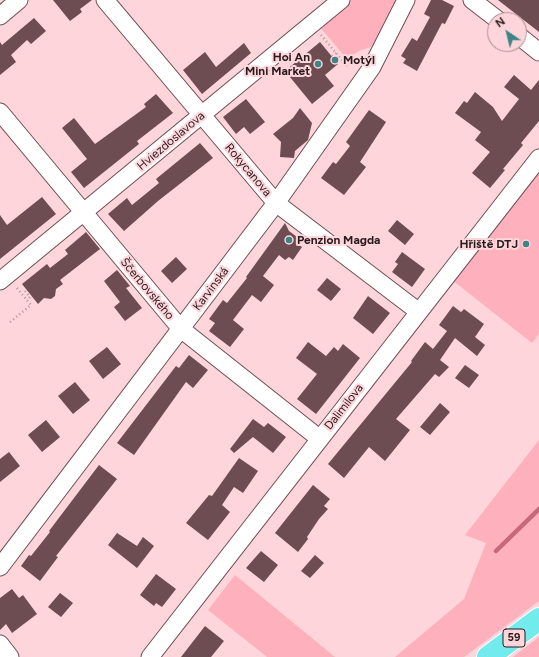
<!DOCTYPE html>
<html>
<head>
<meta charset="utf-8">
<style>
  body { margin:0 }
  #map { position:relative; width:539px; height:657px; overflow:hidden; background:#fdd5da; font-family:Figtree,sans-serif }
  canvas { display:block }
  .north { position:absolute; left:487px; top:12px; width:40px; height:40px; box-sizing:border-box; background:#fdd5da; border:1px solid #a88b8e; border-radius:50%; rotate:325deg; font-size:11px; font-weight:700; line-height:16px; text-align:center; color:#291b1d }
  .north::after { content:''; display:block; margin:auto; width:14px; height:18px; background:#3c8485; clip-path:polygon(50% 0,100% 100%,50% 72%,0 100%) }
</style>
</head>
<body>
<div id="map">
<canvas width="539" height="657"></canvas>
<div class="north">N</div>
</div>
<script>
const g = document.querySelector('canvas').getContext('2d');
g.lineJoin = 'round';
function fillPath(path, color) { g.fillStyle = color; g.fill(path, 'evenodd'); }
function stroke(path, color, width, dash) { g.strokeStyle = color; g.lineWidth = width; g.lineCap = dash ? 'butt' : 'round'; g.setLineDash(dash || []); g.stroke(path); }
function write(font, color, halo, rows, align = 'center') {
  g.font = font + ' Figtree,sans-serif'; g.lineWidth = 4; g.setLineDash([]); g.textBaseline = 'middle'; g.strokeStyle = halo; g.fillStyle = color; for (const [text, x, y, turn = 0] of rows) {
    g.save(); g.translate(x, y); g.rotate((+turn || 0) * Math.PI / 180); g.textAlign = isNaN(turn) ? turn : align; if (halo) g.strokeText(text, 0, 0); g.fillText(text, 0, 0); g.restore();
  }
}
fillPath(new Path2D(`
  M350 0H399L376 45 359 51 347 59 319 26Z
  M539 169V334L532 343 452 280Z
  M539 440V601L464 657H395L464 599 486 543 465 535Z
  M235 575 335 657H267L208 610Z
  M539 637V657H513Z`), '#ffb0bd');
stroke(new Path2D(`
  M496 551 539 509`), '#c8687b', 4.5);
fillPath(new Path2D(`
  M53 0H92L80 9 82 12 70 21Z
  M431 0H442L454 6 445 24 442 23 417 71 403 63 406 59 401 56 412 38 417 41 430 17 424 14Z
  M498 0H539V32Z
  M34 18 46 31 31 44 27 40 11 55 16 62 0 75V42L2 45Z
  M320 42 338 64 325 75 334 86 312 104 285 71Z
  M244 43 251 53 202 94 183 70 205 52 216 67Z
  M514 75 531 90 539 80V121L521 143 523 145 503 169 505 170 490 188 472 173 490 152 475 140 481 132 455 113 464 101 467 103 475 92 493 107 502 121 519 99 504 87Z
  M156 94 173 113 137 141 139 144 84 188 71 172 87 159 62 128 74 118 95 144 146 107 144 104Z
  M246 99 265 122 250 134 244 127 236 134 223 117Z
  M300 108 312 123 308 140 295 151 294 158 280 157 281 142 273 134 293 118Z
  M369 110 386 122 360 162 366 167 344 195 321 178 333 162 336 164 350 146 346 142Z
  M200 143 213 158 158 201 124 231 108 214 127 198 132 205 159 183 156 179Z
  M42 197 56 214 0 259V215L7 225Z
  M397 220 414 234 405 245 388 231Z
  M285 223 289 231 301 240 299 245 302 247 293 260 289 257 285 260 279 255 263 276 274 285 261 302 252 295 233 320 244 329 230 347 209 331 215 323 209 319 223 300 227 303 247 278 246 277Z
  M86 232 100 249 60 280 63 284 56 289 55 296 51 299 44 298 38 304 22 284 47 264 50 268 68 254 65 250Z
  M402 252 425 269 412 287 392 272 398 264 395 262Z
  M176 257 187 269 172 283 161 271Z
  M117 270 130 286 126 288 142 308 125 321 114 307 120 302 104 281Z
  M327 278 341 289 331 301 317 290Z
  M368 296 390 313 373 334 353 318Z
  M453 306 461 312 464 309 484 324 475 337 485 345 477 356 455 338 440 360 449 367 439 377 435 374 396 419 410 430 385 461 369 447 344 478 328 464 412 362 411 361 425 342 433 349 447 331 439 325Z
  M308 342 326 356 334 347 338 351 343 344 360 358 316 414 297 399 317 374 296 358Z
  M107 347 121 364 103 379 89 361Z
  M189 355 208 370 193 388 186 382 134 455 117 443 176 366 179 368Z
  M465 365 479 375 469 388 455 378Z
  M75 382 90 400 73 414 58 396Z
  M440 403 450 412 430 435 420 427Z
  M253 419 264 427 268 423 286 437 273 453 253 437 234 453 230 449Z
  M46 420 60 437 42 452 28 435Z
  M9 452 20 466 0 482V459Z
  M239 458 258 471 243 493 234 487 222 505 230 512 208 540 186 523 209 495 212 496Z
  M99 465 117 479 56 556 58 557 40 581 21 566 29 555 31 556 50 532 49 531Z
  M313 485 330 499 324 506 328 509 319 519 307 537 308 539 298 552 275 533Z
  M117 533 137 546 143 537 154 546 137 568 108 545Z
  M261 551 278 565 264 582 246 568Z
  M315 555 324 563 310 578 301 571Z
  M156 574 176 589 162 607 156 603 154 606 140 595Z
  M12 589 19 598 23 595 37 614 12 633 6 624 0 630V598Z
  M60 593 73 603 61 617 48 607Z
  M205 626 224 641 211 657H181Z`), '#6d4c52');
const minor = new Path2D(`
  M105 0 276 203 419 312
  M472 0 498 20
  M0 16 19 0
  M519 36 539 52
  M0 112 181 329 320 439
  M0 281 341 0
  M0 567 276 203 372 67 406 0
  M0 644 10 657
  M150 657 539 158`);
const primary = new Path2D(`
  M488 657 539 619`);
stroke(minor, '#6f4e53', 19);
stroke(primary, '#fff', 24);
stroke(new Path2D(`
  M321 35 347 66
  M332 56 336 53
  M25 291 30 297 27 300
  M10 322 31 305 16 287`), '#b5969a', 2.5, [1, 3]);
stroke(minor, '#fff', 17);
stroke(primary, '#71ebec', 22);
for (const [x, y, r, color] of [
  [335,60,4,"#3c8485"],
  [318,64,4,"#3c8485"],
  [289,240,4,"#3c8485"],
  [526,244,4,"#3c8485"]
]) { const dot = new Path2D(); dot.arc(x, y, r, 0, 2 * Math.PI); g.fillStyle = color; g.fill(dot); stroke(dot, '#fdd5da', 1.5); }
for (const [x, y, w] of [
  [514,638,22]
]) { const box = new Path2D(); box.roundRect(x - w / 2, y - 9, w, 18, 3); g.fillStyle = '#fdd5da'; g.fill(box); stroke(box, '#291b1d', 1); }
write('bold 11px', '#291b1d', null, [
  ["59",514,638]
]);
write('bold 12px', '#291b1d', '#fdd5da', [
  ["Hoi An",310,57],
  ["Mini Market",310,71],
  ["Motýl",343,60,"left"],
  ["Penzion Magda",297,240,"left"],
  ["Hřiště DTJ",518,244]
], 'right');
write('12px', '#291b1d', '#fdd5da', [
  ["Hviezdoslavova",171,141,-40],
  ["Rokycanova",248,170,50],
  ["Ščerbovského",147,289,50],
  ["Karvinská",211,289,-53],
  ["Dalimilova",344,407,-52]
]);
</script>
</body>
</html>
